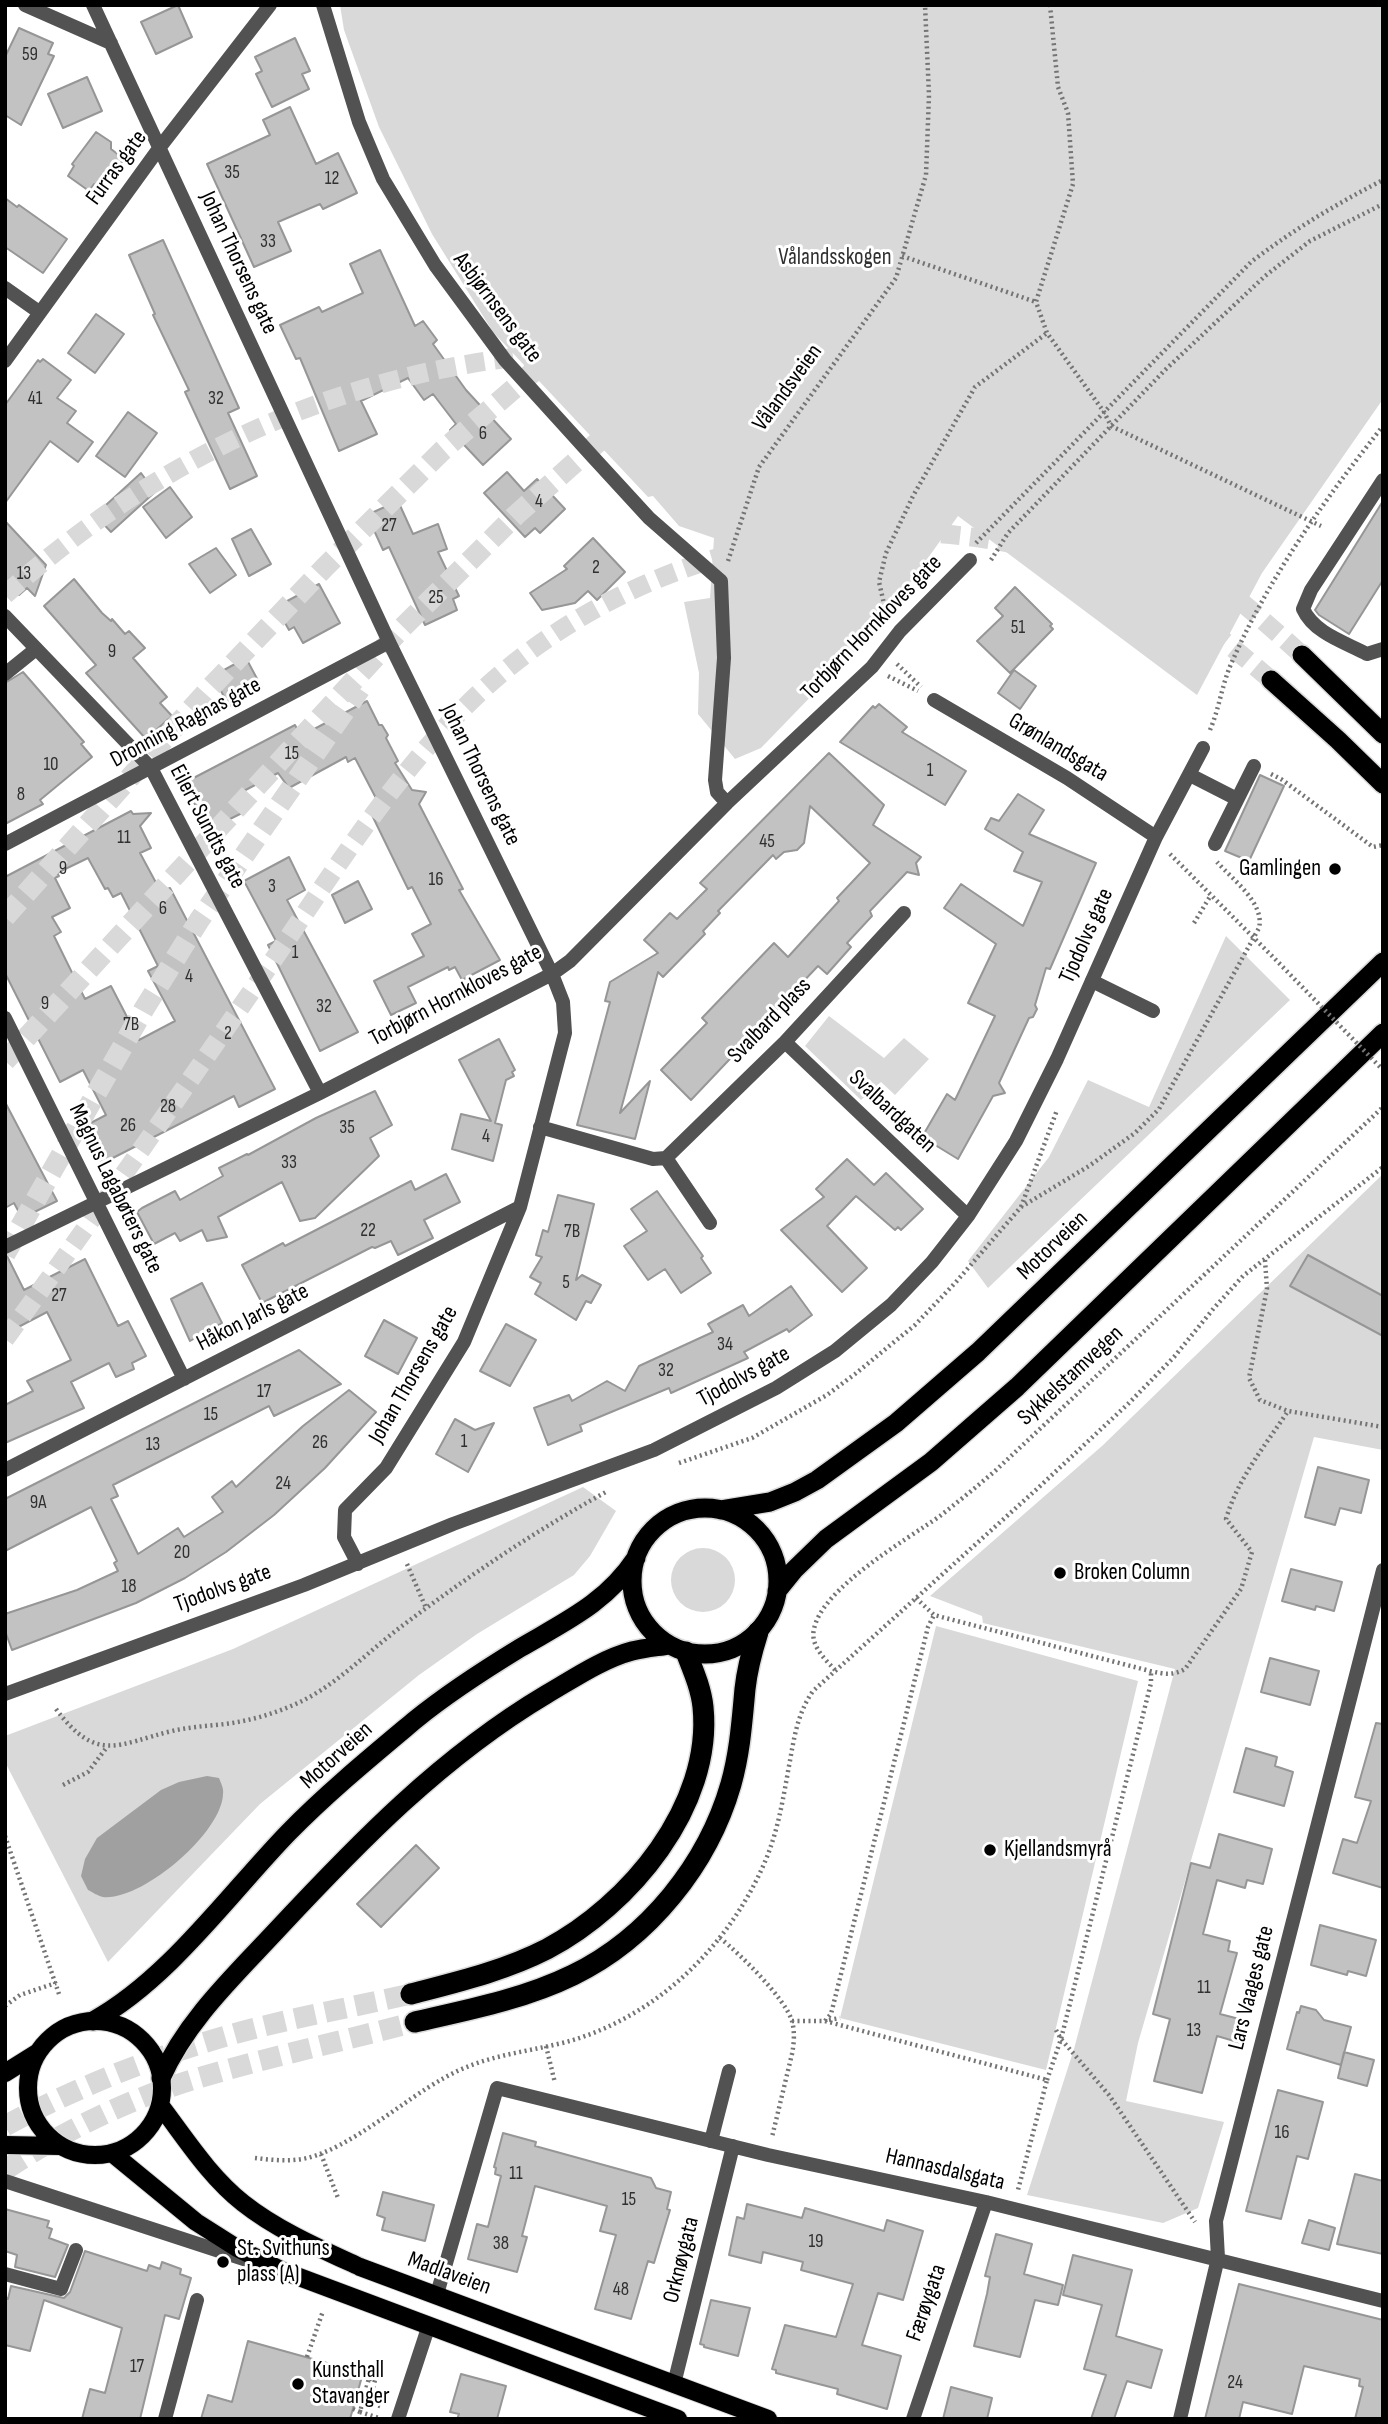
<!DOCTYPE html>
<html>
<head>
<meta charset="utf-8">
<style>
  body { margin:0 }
  #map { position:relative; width:1388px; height:2424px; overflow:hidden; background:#fff; font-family:"Sofia Sans Condensed",sans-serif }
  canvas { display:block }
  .frame { position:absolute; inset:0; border:7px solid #000; pointer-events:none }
</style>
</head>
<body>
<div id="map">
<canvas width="1388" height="2424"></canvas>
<div class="frame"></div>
</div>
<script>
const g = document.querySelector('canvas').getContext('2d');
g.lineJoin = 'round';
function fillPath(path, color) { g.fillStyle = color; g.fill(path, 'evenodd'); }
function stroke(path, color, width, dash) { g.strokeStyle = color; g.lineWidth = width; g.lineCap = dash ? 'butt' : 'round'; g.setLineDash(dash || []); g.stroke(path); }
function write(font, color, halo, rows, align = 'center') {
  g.font = font + ' "Sofia Sans Condensed",sans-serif'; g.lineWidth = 6; g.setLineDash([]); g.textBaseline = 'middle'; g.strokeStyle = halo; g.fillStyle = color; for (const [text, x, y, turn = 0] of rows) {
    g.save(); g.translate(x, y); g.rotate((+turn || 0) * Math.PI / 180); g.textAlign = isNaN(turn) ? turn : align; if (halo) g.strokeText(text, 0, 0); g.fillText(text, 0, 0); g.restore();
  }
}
fillPath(new Path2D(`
  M340 5H1383V399L1262 573 1197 695 958 516 880 625 761 748 735 759 698 714 699 673 684 602 710 598 714 538 679 526 653 496 648 497 493 332 432 234 379 127 344 30Z
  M1226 936 1290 1000 988 1288 968 1261 1049 1157 1088 1080 1149 1107Z
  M829 1016 884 1058 904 1038 929 1059 895 1095 881 1082 861 1100 805 1046Z
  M1383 1174V1450L1314 1437 1138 2043 1126 2101 1224 2122 1198 2208 1163 2223 1027 2195 1074 2049 1175 1669 983 1623 982 1616 930 1596 1102 1446Z
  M583 1487 616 1511 590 1556 574 1575 477 1634 419 1675 260 1804 108 1962 5 1762V1736L233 1649Z
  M671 1580a32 32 0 1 1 64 0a32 32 0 1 1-64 0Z
  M936 1626 1138 1681 1046 2070 840 2018Z`), '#d9d9d9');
fillPath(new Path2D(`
  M207 1776 219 1778C221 1783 224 1789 223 1794 222 1833 142 1901 103 1897 98 1896 92 1892 88 1890L81 1876 85 1859 97 1838 161 1790 179 1782Z`), '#a0a0a0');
const building = new Path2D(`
  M178 5 192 37 156 54 141 22Z
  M19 28 53 43 48 54 54 56 21 125 5 115V57Z
  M295 38 310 71 302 74 309 89 272 107 256 74 262 71 255 57Z
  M87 77 102 111 63 128 48 94Z
  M290 107 316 164 338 153 357 193 323 209 320 204 278 222 291 251 254 267 207 164 270 135 263 120Z
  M96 132 111 142V149L124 159 102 190 94 184 89 191 68 176 74 166 72 164Z
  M5 198 17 207 19 205 67 239 43 273 5 247Z
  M163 240 239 408 228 413 257 476 230 489 185 392 189 390 153 315 155 314 129 255Z
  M380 250 415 326 423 321 437 340 433 344 466 390 511 439 483 465 450 430 456 424 433 394 424 400 408 378 361 401 377 434 339 451 300 358 296 359 280 325 319 307 322 312 363 293 350 264Z
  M96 314 124 334 95 373 68 353Z
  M43 359 71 380 57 398 76 411 67 423 93 442 78 462 50 441 5 503V405L38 360 40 362Z
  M128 412 157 433 125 477 96 456Z
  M507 472 524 491 537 479 565 509 540 533 535 528 525 537 484 493Z
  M141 473 155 492 111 532 95 515Z
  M170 487 192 517 166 538 143 507Z
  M398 501 413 534 438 524 447 549 438 552 459 596 453 599 457 610 425 625 389 547 383 550 367 515Z
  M1383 501V580L1349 634 1319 615 1315 610Z
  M5 521 46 565 35 596 27 588 19 595 5 580Z
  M251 529 271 564 249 576 232 539Z
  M593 538 625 572 597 600 588 591 575 603 542 610 530 593 567 569 564 566Z
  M216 548 236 575 210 593 189 564Z
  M74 579 102 613 111 621 112 619 125 634 129 631 145 648 133 658 167 697 160 703 172 716 146 739 86 673 96 665 44 606Z
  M319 584 340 623 303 643 294 627 289 630 276 607Z
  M1015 587 1052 624 1050 626 1053 629 1010 673 977 641 1003 616 995 608Z
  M246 658 262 688 229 706 213 676Z
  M1014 670 1036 686 1020 709 998 693Z
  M23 672 84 742 81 744 92 757 40 800 43 804 5 824V683Z
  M367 701 379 725H382L388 735 386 738 398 761 395 763 412 790 426 792 419 804 463 889 459 890 500 960 462 980 455 967 449 970 448 967 408 987 416 1003 391 1015 374 981 424 956 412 934 431 924 412 887 408 889 369 809 379 804 355 758 348 762 346 757 289 788 278 773 236 795 244 812 208 830 184 783 295 725 301 736Z
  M879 704 907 727 902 732 966 771 945 805 840 742 873 706 875 708Z
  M829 753 884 805 873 825 921 857 916 863 919 875 907 872 870 911 872 916 847 943 851 947 827 974 818 966 691 1100 661 1070 707 1023 702 1018 774 943 788 957 839 901 837 898 870 863 810 806 804 843 797 850 784 852 776 859 773 855 718 911 720 913 703 931 705 934 663 977 658 972 620 1113 650 1081 635 1139 577 1125 610 1002 605 1001 610 982 658 953 644 940 670 913 677 919 707 889 700 883Z
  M1260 775 1284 786 1249 861 1225 851Z
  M1018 794 1044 810 1029 834 1096 863 1050 969 1046 968 1035 1005 1037 1009 1033 1017 1029 1018 999 1083 1005 1093 993 1096 958 1159 922 1137 947 1094 955 1100 995 1016 968 1003 996 944 944 908 961 884 1023 926 1042 882 1014 871 1023 852 985 829 991 818 999 821Z
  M131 811 133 814 151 813 140 826 151 848 140 853 161 892 170 888 275 1089 239 1107 234 1096 105 1162H100L83 1127 106 1115 83 1070 60 1082 5 973V877ZM88 858 105 889 108 888 113 897 121 893 158 966 148 971 175 1021 139 1040 111 986 85 999 54 936 61 932 52 917 70 908 55 878 59 876 57 873Z
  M289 857 305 890 287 900 358 1032 320 1051 268 945 276 941 244 881Z
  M358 881 372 909 345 923 332 895Z
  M499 1039 515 1070 512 1072 514 1076 506 1080 495 1123 502 1125 493 1161 452 1149 461 1114 491 1121 459 1060Z
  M375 1091 392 1125 370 1138 379 1156 315 1218 300 1221 282 1182 218 1217 227 1237 207 1241 202 1230 180 1241 175 1233 154 1244 137 1212 142 1208 175 1191 180 1200 223 1176 219 1168 247 1154 248 1155 316 1118Z
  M5 1102 57 1201 22 1218 14 1203 5 1208Z
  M847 1159 874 1185 886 1173 923 1209 901 1230 898 1227 895 1230 856 1196 827 1226 867 1268 842 1292 781 1230 824 1197 816 1189Z
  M446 1174 460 1202 424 1220 433 1238 398 1255 391 1241 375 1248 372 1247 262 1303 242 1265 283 1243 285 1246 411 1181 415 1190Z
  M657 1191 703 1256 701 1258 711 1273 681 1293 665 1269 648 1280 624 1246 647 1231 631 1209Z
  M558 1195 594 1204 576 1280 582 1275 601 1285 591 1303 586 1301 576 1320 535 1294 541 1283 530 1277 542 1257 536 1255 543 1230 548 1232Z
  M1308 1255 1383 1296V1336L1290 1286Z
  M7 1256 24 1290 85 1259 118 1326 128 1321 146 1356 132 1363 134 1369 116 1377 109 1363 71 1382 84 1408 5 1443V1405L33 1391 27 1381 71 1360 47 1312 5 1334V1257Z
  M202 1283 222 1323 190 1341 171 1299Z
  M791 1286 812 1315 789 1332 787 1329 744 1352 748 1358 671 1393 669 1388 580 1425 582 1431 548 1445 534 1408 569 1395 572 1401 607 1381 625 1391 639 1366 713 1332 708 1324 743 1305 749 1316Z
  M384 1320 417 1338 398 1374 365 1356Z
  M506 1324 536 1340 510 1386 480 1371Z
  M299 1350 341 1384 274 1416 269 1406 113 1485 118 1496 111 1499 138 1554 178 1528 184 1537 223 1512 212 1497 232 1481 236 1487 303 1426 349 1390 376 1412 325 1468 274 1515 226 1552 185 1578 136 1603 12 1650 5 1631V1614L77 1590 118 1571 114 1563 117 1561 91 1507 5 1551V1499Z
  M455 1419 475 1430 494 1423 468 1472 436 1454Z
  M1318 1467 1369 1480 1361 1513 1340 1508 1335 1525 1305 1517Z
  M1291 1569 1342 1582 1334 1611 1316 1606 1315 1610 1282 1601Z
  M1270 1658 1319 1671 1310 1705 1261 1692Z
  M1376 1723 1383 1724V1888L1333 1873 1343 1839 1357 1843 1371 1801 1355 1797Z
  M1246 1748 1277 1757 1275 1766 1293 1772 1284 1806 1234 1792Z
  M1219 1834 1272 1849 1263 1884 1247 1880 1245 1888 1217 1880 1203 1934 1230 1941 1228 1951 1237 1953 1220 2014 1247 2021 1241 2043 1217 2036 1202 2093 1154 2081 1170 2019 1153 2014 1191 1863 1210 1868Z
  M416 1845 439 1868 381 1927 357 1904Z
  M1320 1925 1376 1940 1366 1976 1348 1971 1347 1975 1311 1965Z
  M1301 2006 1316 2010 1324 2020 1351 2027 1341 2065 1287 2049 1297 2012 1299 2013Z
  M1344 2052 1374 2060 1367 2086 1338 2078Z
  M1278 2090 1323 2102 1308 2159 1297 2156 1281 2219 1246 2211Z
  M503 2133 536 2142 535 2146 651 2178 656 2188 671 2192 667 2209 670 2210 654 2263 648 2261 631 2319 595 2309 616 2235 600 2231 607 2206 535 2186 522 2236 527 2237 517 2272 468 2259 477 2224 488 2227 501 2176 495 2174 496 2168 494 2167Z
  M1355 2174 1383 2181V2254L1337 2244Z
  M383 2192 434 2205 425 2241 382 2230 385 2218 377 2215Z
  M747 2204 802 2218 805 2208 884 2231 887 2220 923 2231 903 2300 878 2293 862 2345 901 2356 887 2409 837 2394 838 2389 776 2373V2370L772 2369 785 2325 836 2337 853 2284 801 2270 803 2262 763 2252 761 2263 729 2255 737 2217 744 2219Z
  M5 2209 49 2221 47 2227 52 2229 49 2238 68 2245 55 2277 15 2267 17 2255 5 2251Z
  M1309 2220 1335 2228 1329 2250 1302 2243Z
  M996 2234 1032 2244 1024 2274 1063 2285 1058 2305 1035 2300 1020 2357 974 2346 987 2294 990 2277 985 2276Z
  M85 2251 147 2271 149 2265 160 2269 162 2262 181 2269 180 2274 191 2278 179 2319 165 2315 140 2419H82L90 2389 105 2393 122 2328 44 2300 30 2351 5 2345V2298L8 2299 11 2286 64 2298 70 2292Z
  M1073 2255 1132 2270 1116 2336 1162 2350 1151 2388 1127 2381 1114 2419H1091L1106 2375 1084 2369 1102 2305 1063 2295Z
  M1239 2284 1383 2320V2419H1355L1363 2387 1359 2386 1360 2379 1304 2366 1292 2414 1243 2402 1239 2419H1205Z
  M711 2300 750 2308 738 2356 704 2347V2345L700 2344Z
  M248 2341 363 2373 350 2419H201L208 2395 232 2402Z
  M461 2374 506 2386 497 2419H457L459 2414 450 2412Z
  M951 2387 992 2398 987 2419H943Z`);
fillPath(building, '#c2c2c2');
stroke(building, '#969696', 2);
stroke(new Path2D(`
  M5 595C233 388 532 303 833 379 894 394 954 414 1010 443 1118 499 1212 574 1302 655
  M5 1339C92 1221 175 1102 258 982 320 893 378 797 453 719 564 602 719 536 880 532 970 530 1069 549 1149 591 1192 614 1234 648 1271 680`), '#d9d9d9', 19, [19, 10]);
stroke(new Path2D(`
  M5 917 210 688 325 567 443 450 696 231 927 67 1034 5
  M5 1061 403 627 516 515 635 409 765 306 908 205 1062 103 1243 5
  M5 1254 144 1009 200 919 360 689
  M5 2126C86 2082 175 2048 264 2026 313 2014 362 2005 411 1994
  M5 2170C63 2131 131 2098 198 2078 269 2057 343 2041 415 2022`), '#d9d9d9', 21, [21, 10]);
const primary = new Path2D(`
  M28 2088a67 67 0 1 1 134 0a67 67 0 1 1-134 0Z
  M5 2073 37 2053
  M160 2105C186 2139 209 2176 243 2203 277 2230 321 2249 360 2267L768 2419
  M5 2145 60 2146
  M112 2153 196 2222 237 2248 283 2271 678 2419`);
const trunk = new Path2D(`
  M1302 655 1383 734
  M1271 680 1338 740 1383 784
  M632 1581a73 73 0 1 1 146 0a73 73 0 1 1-146 0Z
  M721 1510 770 1502 795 1492 817 1480 896 1423 978 1352 1383 962
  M777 1591 794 1570 826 1539 931 1462 1017 1387 1383 1033
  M93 2021C168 1980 229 1894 288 1833 327 1793 372 1756 415 1720 448 1693 484 1670 520 1648 566 1621 606 1603 636 1558
  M161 2078C186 2021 234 1976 275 1932 358 1843 441 1757 547 1694 573 1679 602 1659 632 1651 644 1648 656 1647 669 1645`);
const motorway = new Path2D(`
  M411 1994C457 1982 504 1971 547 1949 629 1906 713 1806 703 1707 701 1688 693 1670 686 1652
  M415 2022C468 2010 524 1999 573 1975 649 1938 708 1864 731 1784 740 1752 742 1721 745 1689 747 1670 752 1651 758 1632`);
stroke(primary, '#dbdbdb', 20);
stroke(trunk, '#dbdbdb', 22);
stroke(motorway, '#dbdbdb', 24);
stroke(new Path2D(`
  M1050 5 1058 87 1068 113 1073 184 1036 302 1047 333 1104 412 1111 426 1321 526
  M902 256 1036 302
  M976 543 1251 262C1293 230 1336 204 1383 180
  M991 560 1008 533 1111 426 1165 370 1265 276 1310 241 1383 204
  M728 561 759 467 896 278 926 175 929 95 925 5
  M890 616 885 608 879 582 886 553 913 496 975 387 1047 333
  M897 664 921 687
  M888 676 918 691
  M1210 730C1219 709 1222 685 1231 664 1269 577 1324 500 1383 426
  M1271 774 1281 779 1373 847 1383 845
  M1170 854 1275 959
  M1194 923 1211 895
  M1021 1207 1057 1110
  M1265 1260 1267 1289 1249 1378 1260 1400 1288 1411 1383 1427
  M679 1463 752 1438 827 1395 855 1374 915 1325 956 1282 1021 1207 1089 1166 1135 1133 1159 1109 1259 928C1265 903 1232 879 1217 862
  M407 1564 426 1608
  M916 1598 934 1615 1150 1671C1164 1674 1173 1676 1185 1669L1241 1589 1252 1552 1226 1519C1238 1478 1265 1446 1288 1411
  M835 1670C825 1659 810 1646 814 1629 822 1588 906 1540 940 1516 958 1502 976 1487 994 1472L1383 1107
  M56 1709C97 1764 118 1744 172 1731 189 1727 207 1726 225 1724 248 1721 270 1715 291 1706 333 1689 366 1653 402 1626 467 1577 535 1531 606 1492
  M63 1785 88 1772 107 1747
  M5 1836 60 1997
  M720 1938C740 1954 785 1998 792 2021 795 2032 794 2044 792 2054L772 2137
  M5 2006 20 1995 56 1983
  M829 2020 840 2018
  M792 2021H825L1047 2080 1018 2190
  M825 2021 831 2014 928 1627 934 1615
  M1056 2030 1061 2039 1109 2095 1195 2222
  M546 2046 555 2083
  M1047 2080 1061 2039 1151 1683V1672
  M321 2154 338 2198
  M255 2158C272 2160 290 2162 307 2158 350 2148 404 2100 444 2078 484 2055 523 2053 566 2042 655 2018 728 1947 764 1864 778 1832 783 1799 789 1766 794 1739 797 1714 813 1691L1038 1488 1129 1403 1174 1357 1214 1308 1243 1276 1383 1167
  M307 2357 323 2311
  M353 2409 360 2412 369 2378 375 2380 369 2403 383 2407
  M360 2412 379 2418`), '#747474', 4.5, [2, 3.5]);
stroke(new Path2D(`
  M1383 480 1311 590 1303 609C1314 633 1344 642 1367 654L1383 649
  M5 674 36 649
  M1190 775 1237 799
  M1215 844 1254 766
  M1092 981 1153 1011
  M711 2141 729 2071
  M5 2181 250 2261
  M5 2274 61 2289 76 2250`), '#525252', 14);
stroke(new Path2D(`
  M25 5 111 43
  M93 5 389 642 552 974 563 1002 565 1033 520 1207 464 1342 386 1468 345 1510 344 1537 358 1564
  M323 5 359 122 383 179 435 265 505 360 593 457 649 518 721 581 724 658 715 780 717 792 727 803
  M5 288 39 312
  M5 361 160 147 270 5
  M5 616 151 768 320 1093
  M934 700 1067 778 1156 837
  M5 844 389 642
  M5 1018 184 1379
  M785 1042 968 1216
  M540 1127 653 1159 666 1158 785 1042 904 913
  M666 1158 710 1223
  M5 1247 320 1093 552 974 570 961 727 803 872 667 900 631 970 560
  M5 1470 520 1207
  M5 1694 304 1585 453 1524 654 1450 776 1388 835 1351 891 1305 932 1262 968 1216 1016 1141 1057 1059 1156 837 1203 748
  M437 2294 497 2088 768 2155 986 2202 1383 2301
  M674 2384 733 2146
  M165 2419 197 2300
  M398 2419 429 2325
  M913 2419 986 2202
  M1180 2419 1218 2258 1216 2221 1383 1570`), '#525252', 14);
stroke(primary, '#000', 18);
stroke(trunk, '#000', 19);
stroke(motorway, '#000', 21);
stroke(new Path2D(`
  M1275 959 1383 1070`), '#747474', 4.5, [2, 3.5]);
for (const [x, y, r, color] of [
  [1335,869,7,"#000"],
  [1060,1573,7,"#000"],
  [990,1850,7,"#000"],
  [223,2262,7,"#000"],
  [298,2384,7,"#000"]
]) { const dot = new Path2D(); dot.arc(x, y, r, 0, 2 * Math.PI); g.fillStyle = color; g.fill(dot); stroke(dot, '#fff', 2.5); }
write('19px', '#303030', null, [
  ["59",30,55],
  ["35",232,173],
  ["12",332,179],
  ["33",268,242],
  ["41",35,399],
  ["32",216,399],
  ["6",483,434],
  ["4",539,502],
  ["27",389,526],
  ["2",596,568],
  ["13",24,574],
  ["25",436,598],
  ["51",1018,628],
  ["9",112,652],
  ["15",292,754],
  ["10",51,765],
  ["1",930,771],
  ["8",21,795],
  ["11",124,838],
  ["45",767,842],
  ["9",63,869],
  ["16",436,880],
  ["3",272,887],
  ["6",163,909],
  ["1",295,953],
  ["4",189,977],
  ["9",45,1004],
  ["32",324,1007],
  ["7B",131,1025],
  ["2",228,1034],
  ["28",168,1107],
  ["26",128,1126],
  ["35",347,1128],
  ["4",486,1137],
  ["33",289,1163],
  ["22",368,1231],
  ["7B",572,1232],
  ["5",566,1283],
  ["27",59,1296],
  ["34",725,1345],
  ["32",666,1371],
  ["17",264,1392],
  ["15",211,1415],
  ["1",464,1442],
  ["26",320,1443],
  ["13",153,1445],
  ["24",283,1484],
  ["9A",38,1503],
  ["20",182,1553],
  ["18",129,1587],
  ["11",1204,1988],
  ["13",1194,2031],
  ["16",1282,2133],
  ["11",516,2174],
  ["15",629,2200],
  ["19",816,2242],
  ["38",501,2244],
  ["48",621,2290],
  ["17",137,2367],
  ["24",1235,2383]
]);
write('23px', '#000', '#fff', [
  ["Furras gate",117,168,-54],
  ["Johan Thorsens gate",238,263,65],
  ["Asbjørnsens gate",497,308,53],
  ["Vålandsveien",788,388,-54],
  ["Torbjørn Hornkloves gate",872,628,-46],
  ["Dronning Ragnas gate",186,723,-28],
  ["Grønlandsgata",1058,748,31],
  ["Johan Thorsens gate",480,775,64],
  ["Eilert Sundts gate",207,827,62],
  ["Tjodolvs gate",1087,936,-66],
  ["Torbjørn Hornkloves gate",456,996,-28],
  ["Svalbard plass",770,1021,-46],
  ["Svalbardgaten",892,1112,43],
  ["Magnus Lagabøters gate",115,1189,64],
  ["Motorveien",1053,1246,-44],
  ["Håkon Jarls gate",253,1318,-27],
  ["Johan Thorsens gate",414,1375,-60],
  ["Sykkelstamvegen",1071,1376,-43],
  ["Tjodolvs gate",744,1377,-29],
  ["Tjodolvs gate",223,1589,-20],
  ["Motorveien",337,1756,-42],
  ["Lars Vaages gate",1252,1988,-76],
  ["Hannasdalsgata",945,2170,13],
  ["Orknøygata",682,2260,-76],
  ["Madlaveien",449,2274,20],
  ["Færøygata",927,2303,-71]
]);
write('23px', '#303030', '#fff', [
  ["Vålandsskogen",835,258]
]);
write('23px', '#000', '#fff', [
  ["Gamlingen",1321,869,"right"],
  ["Broken Column",1074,1573],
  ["Kjellandsmyrå",1004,1850],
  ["St. Svithuns",237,2249],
  ["plass (A)",237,2275],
  ["Kunsthall",312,2371],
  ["Stavanger",312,2397]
], 'left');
</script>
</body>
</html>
